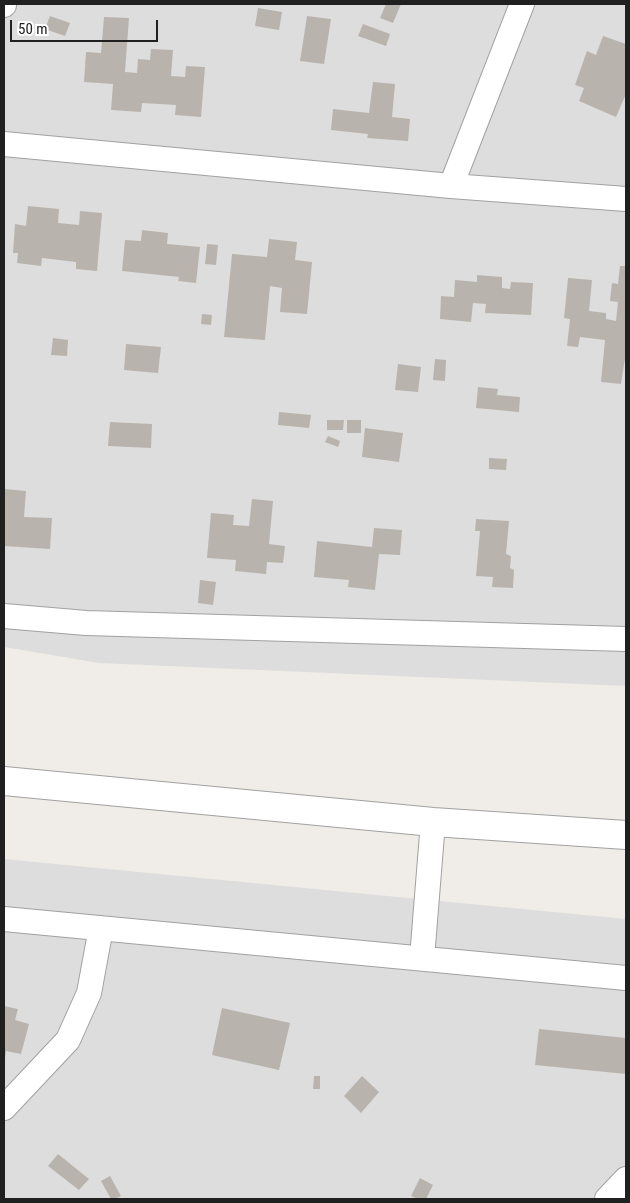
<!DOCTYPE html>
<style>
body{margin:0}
#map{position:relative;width:630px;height:1203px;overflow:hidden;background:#f0ede8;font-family:"Roboto Condensed",sans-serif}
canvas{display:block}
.frame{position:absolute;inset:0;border:5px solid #202020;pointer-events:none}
.scale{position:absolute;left:10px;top:20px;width:148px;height:22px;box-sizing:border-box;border:2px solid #202020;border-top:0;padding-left:6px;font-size:15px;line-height:18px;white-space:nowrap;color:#202020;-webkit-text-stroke:4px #fff;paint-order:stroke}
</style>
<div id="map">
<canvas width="630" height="1203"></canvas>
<div class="frame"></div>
<div class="scale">50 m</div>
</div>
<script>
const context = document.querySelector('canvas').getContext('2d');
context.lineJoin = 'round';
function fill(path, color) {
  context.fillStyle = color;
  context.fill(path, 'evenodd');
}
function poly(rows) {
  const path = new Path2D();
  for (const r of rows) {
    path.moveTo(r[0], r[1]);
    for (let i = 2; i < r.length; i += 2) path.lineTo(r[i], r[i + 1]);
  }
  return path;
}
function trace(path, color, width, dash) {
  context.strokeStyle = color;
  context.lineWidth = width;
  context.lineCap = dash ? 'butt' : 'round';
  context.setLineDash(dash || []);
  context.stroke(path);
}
const residential = poly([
 [4,4,626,4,626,686,99,663,4,647],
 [4,859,626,919,626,1199,4,1199]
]);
const building = poly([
 [386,4,401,4,393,23,380,18],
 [258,8,282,12,279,30,255,26],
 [50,16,70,23,65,36,45,29],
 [307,16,331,19,324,64,300,61],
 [104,17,129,18,125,72,137,73,138,59,150,60,151,49,173,50,171,76,185,77,186,66,205,67,201,117,175,115,176,105,142,103,141,112,111,110,113,84,84,82,86,52,101,53],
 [363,24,390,34,386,46,358,36],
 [603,36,626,44,626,94,616,117,579,101,584,88,575,85,587,51,596,55],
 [373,82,395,84,392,117,410,119,408,141,367,138,368,134,331,130,333,109,369,113],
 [28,206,59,209,58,223,79,225,80,211,102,213,97,271,76,269,76,262,42,258,41,266,17,263,18,253,13,253,15,224,26,226],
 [142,230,168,233,167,244,200,247,196,283,178,281,179,277,122,271,125,240,141,241],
 [269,239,297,242,295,260,312,262,307,314,280,312,282,288,270,286,265,340,224,337,232,254,267,257],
 [207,244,218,245,216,265,205,264],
 [620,266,626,266,626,352,621,384,601,382,605,340,580,337,578,347,567,346,570,319,564,318,568,278,592,280,589,311,606,313,606,319,616,321,618,302,610,301,612,283,618,284],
 [477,275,502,277,502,288,510,289,511,282,533,283,531,315,485,313,486,304,473,303,471,322,440,319,441,296,454,297,455,280,477,282],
 [202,314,212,315,211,325,201,324],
 [53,338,68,340,67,356,51,355],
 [126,344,161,347,158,373,124,370],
 [435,359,446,360,445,381,433,380],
 [398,364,421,367,418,392,395,390],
 [478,387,498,389,497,395,520,397,519,412,476,408],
 [279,412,311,415,309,428,278,425],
 [327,420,344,420,343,430,327,430],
 [347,420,361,420,361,433,347,433],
 [110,422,152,424,151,448,108,446],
 [365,428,403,433,399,462,362,457],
 [328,436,340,441,338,447,325,442],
 [489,458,507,459,506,470,489,469],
 [4,489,26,491,24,517,52,518,50,549,4,546],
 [252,499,273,501,269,544,285,546,283,563,267,562,266,574,235,571,236,560,207,558,211,513,234,515,233,525,249,526],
 [476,519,509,521,506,554,511,556,510,568,514,570,513,588,492,587,493,577,476,576,480,531,475,531],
 [374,528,402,530,400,555,379,554,375,590,348,587,349,580,314,577,317,541,372,547],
 [200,580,216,582,213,605,198,603],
 [4,1006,18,1009,15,1020,29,1024,21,1054,6,1051,5,1058],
 [222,1008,290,1023,279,1070,212,1055],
 [539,1029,626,1038,626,1074,535,1065],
 [314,1076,320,1076,320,1089,313,1089],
 [362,1076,379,1092,361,1113,344,1096],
 [58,1154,89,1179,79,1190,48,1166],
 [110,1176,121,1196,115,1199,111,1199,101,1181],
 [420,1178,433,1185,426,1199,418,1199,411,1196]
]);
const minor = poly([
 [4,5,4,4],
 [4,144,451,186,626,199],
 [451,186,522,4],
 [4,616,86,623,626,639],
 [4,919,626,978],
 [422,958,433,822],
 [4,1108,68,1040,89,993,101,928],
 [607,1199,626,1179]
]);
const tertiary = poly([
 [4,781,433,822,626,835]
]);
fill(residential, '#dedddd');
fill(building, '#b9b3ad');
trace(minor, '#a1a1a1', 26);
trace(tertiary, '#a1a1a1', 30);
trace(minor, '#fff', 24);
trace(tertiary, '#fff', 28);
</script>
